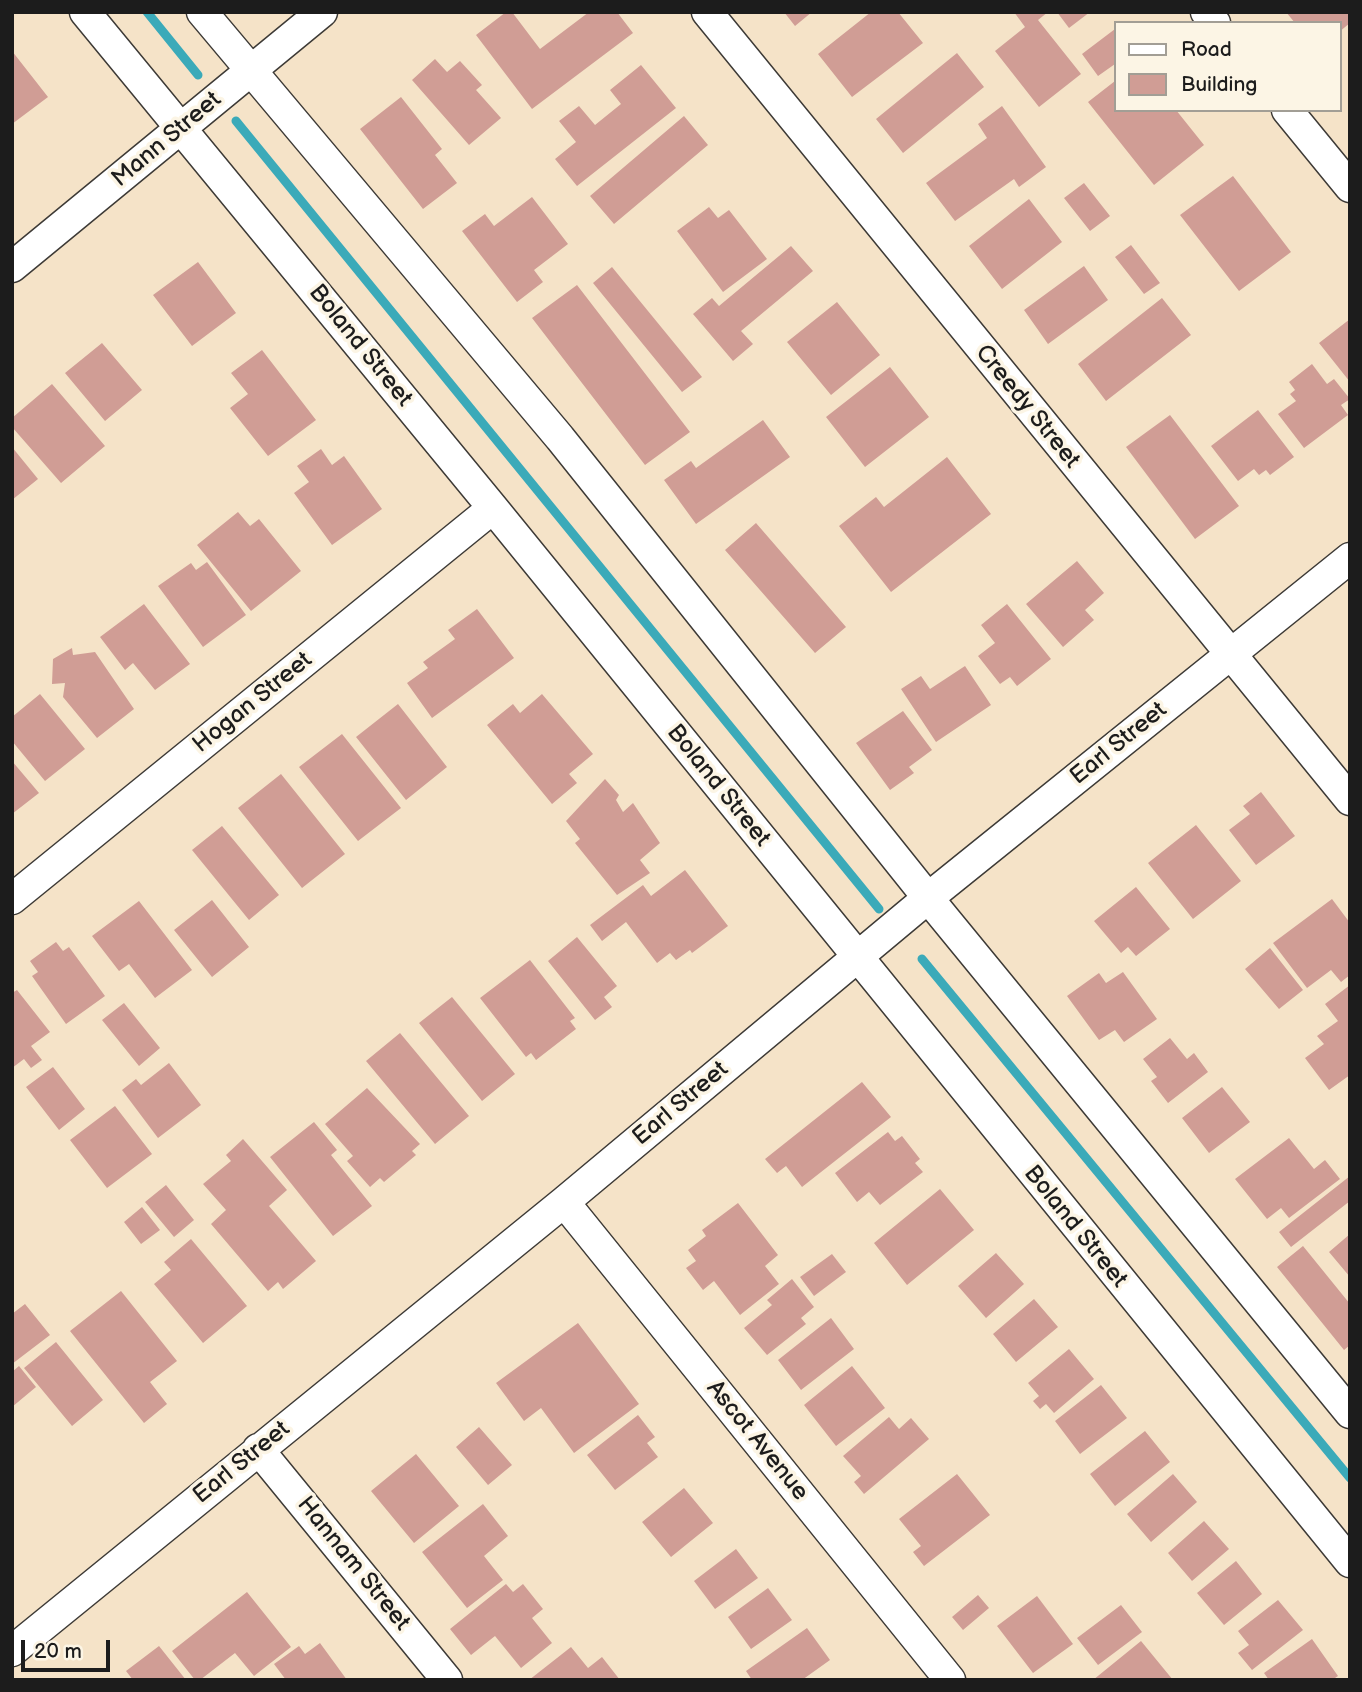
<!DOCTYPE html>
<style>
body{margin:0}
#map{position:relative;width:1362px;height:1692px;overflow:hidden;background:#f5e3c8;font-family:"Balsamiq Sans",sans-serif}
canvas{display:block}
.frame{position:absolute;inset:0;border:14px solid #1c1c1c;pointer-events:none}
.legend{position:absolute;left:1114px;top:21px;width:228px;height:91px;box-sizing:border-box;background:#fcf5e5;border:2px solid #a29e95;margin:0;padding:9px 12px;list-style:none;font-size:21px;color:#1c1c1c}
.legend li{display:flex;align-items:center;gap:14px;height:35px}
.legend b{width:35px;border:2px solid #a29e95}
.scale{position:absolute;left:21px;top:1640px;width:89px;height:32px;box-sizing:border-box;border:4px solid #1c1c1c;border-top:0;padding-left:9px;font-size:21px;line-height:24px;white-space:nowrap;color:#1c1c1c;-webkit-text-stroke:5px #fcf5e5;paint-order:stroke}
</style>
<div id="map">
<canvas width="1362" height="1692"></canvas>
<div class="frame"></div>
<ul class="legend">
<li><b style="height:9px;background:#fff"></b>Road</li>
<li><b style="height:19px;background:#d09d95"></b>Building</li>
</ul>
<div class="scale">20 m</div>
</div>
<script>
const context = document.querySelector('canvas').getContext('2d');
context.lineJoin = 'round';
function poly(rows) {
  const path = new Path2D();
  for (const r of rows) {
    path.moveTo(r[0], r[1]);
    for (let i = 2; i < r.length; i += 2) path.lineTo(r[i], r[i + 1]);
  }
  return path;
}
function trace(path, color, width, dash) {
  context.strokeStyle = color;
  context.lineWidth = width;
  context.lineCap = dash ? 'butt' : 'round';
  context.setLineDash(dash || []);
  context.stroke(path);
}
function fill(path, color) {
  context.fillStyle = color;
  context.fill(path, 'evenodd');
}
function drawText(font, color, halo, rows, align = 'center') {
  context.font = font + ' "Balsamiq Sans",sans-serif';
  context.lineWidth = 7;
  context.setLineDash([]);
  context.textBaseline = 'middle';
  context.strokeStyle = halo;
  context.fillStyle = color;
  for (const [text, x, y, turn = 0] of rows) {
    context.save();
    context.translate(x, y);
    context.rotate((+turn || 0) * Math.PI / 180);
    context.textAlign = isNaN(turn) ? turn : align;
    if (halo) context.strokeText(text, 0, 0);
    context.fillText(text, 0, 0);
    context.restore();
  }
}
const stream = poly([
 [147,12,198,75],
 [236,121,879,909],
 [922,959,1350,1478]
]);
const building = poly([
 [506,12,512,12,540,49,589,12,617,12,633,33,532,109,476,35],
 [784,12,812,12,795,26],
 [871,12,898,12,923,43,852,97,818,54],
 [1014,12,1048,12,1038,20,1081,74,1039,107,995,51,1025,27],
 [1057,12,1090,12,1069,28],
 [1286,12,1350,12,1350,23,1339,32,1339,23,1295,23],
 [1115,29,1115,64,1098,76,1082,54],
 [12,51,48,97,12,124],
 [957,53,984,87,903,153,876,119],
 [435,59,447,72,460,61,482,85,476,90,501,118,469,145,412,80],
 [641,65,676,108,577,186,555,159,576,142,559,121,579,106,595,125,621,104,610,90],
 [1115,81,1115,110,1176,110,1204,145,1154,185,1088,102],
 [401,97,442,149,435,155,457,183,423,209,360,129],
 [1002,106,1046,167,1019,187,1014,179,955,221,926,183,987,138,978,124],
 [684,116,708,145,614,224,590,196],
 [1233,176,1291,252,1239,291,1180,215],
 [1084,183,1110,216,1090,231,1064,198],
 [532,197,568,244,534,270,543,282,517,302,462,231,485,214,494,226],
 [1029,199,1062,242,1002,289,969,246],
 [709,207,718,218,729,210,767,259,723,292,677,231],
 [1131,245,1160,283,1144,294,1115,257],
 [791,246,813,271,741,331,753,344,733,361,693,314,712,298,719,306],
 [198,262,236,313,192,346,153,295],
 [1084,266,1108,300,1048,344,1024,310],
 [612,267,702,377,682,392,593,283],
 [577,285,690,432,645,465,532,318],
 [1162,298,1191,335,1106,401,1078,364],
 [837,302,880,355,831,395,787,342],
 [1350,319,1350,382,1319,343],
 [102,343,142,390,105,421,65,373],
 [262,350,316,420,268,456,230,408,248,394,231,373],
 [1312,364,1327,384,1334,379,1350,399,1341,405,1348,415,1304,448,1278,414,1296,401,1290,394,1295,390,1289,382],
 [890,367,929,417,865,467,826,417],
 [52,384,105,446,61,483,12,427,12,418],
 [1258,410,1294,457,1270,475,1266,470,1259,475,1254,469,1238,481,1211,446],
 [1170,415,1239,506,1195,539,1126,447],
 [763,420,790,457,696,524,664,480,691,461,696,468],
 [12,447,38,479,12,500],
 [321,449,332,465,344,456,382,509,332,545,294,493,309,482,297,466],
 [947,457,991,514,891,592,839,526,876,497,884,507],
 [238,512,250,526,259,519,301,571,251,611,197,545],
 [756,523,846,627,815,653,725,550],
 [1077,561,1104,593,1085,610,1094,620,1063,647,1026,604],
 [207,562,246,615,203,647,158,586,191,563,196,570],
 [144,604,190,664,155,690,133,663,125,670,100,637],
 [1007,604,1051,659,1017,686,1010,677,1000,684,978,656,995,643,981,625],
 [477,609,514,658,432,718,407,683,428,668,423,662,455,639,448,630],
 [72,648,73,655,95,652,134,709,97,738,63,697,65,683,52,684,53,659],
 [965,666,991,705,936,742,901,689,921,676,930,689],
 [40,694,85,749,45,781,12,741,12,717],
 [542,694,593,754,569,774,577,783,552,804,487,725,513,704,520,713],
 [398,704,447,767,406,800,356,737],
 [903,711,932,750,909,767,914,773,890,790,856,743],
 [342,734,401,808,358,841,299,767],
 [12,761,39,793,12,814],
 [281,774,345,854,302,888,238,808],
 [605,779,619,795,616,800,623,812,633,803,660,843,640,860,650,873,617,895,575,843,580,839,566,821],
 [1261,792,1295,836,1256,865,1229,830,1250,814,1243,806],
 [1196,825,1241,881,1193,919,1148,863],
 [222,826,279,895,249,920,192,850],
 [685,870,728,926,692,953,690,950,676,960,670,953,657,963,626,922,602,941,590,925,643,885,651,896],
 [1136,887,1170,929,1136,956,1128,947,1121,953,1094,921],
 [1332,899,1350,923,1350,975,1341,982,1331,970,1307,988,1273,943],
 [212,900,249,947,212,977,174,930],
 [139,901,192,970,155,998,129,964,119,971,92,936],
 [577,937,617,986,604,997,612,1007,595,1020,548,961],
 [56,942,63,951,69,947,105,996,66,1024,32,976,38,972,30,961],
 [1270,948,1303,990,1279,1009,1245,969],
 [530,960,575,1018,570,1021,576,1029,536,1060,531,1053,526,1057,480,998],
 [1123,972,1157,1019,1124,1042,1115,1030,1099,1040,1067,996,1099,973,1106,983],
 [1350,985,1350,1075,1329,1090,1305,1058,1324,1044,1317,1036,1338,1021,1325,1004],
 [17,990,50,1032,31,1046,42,1060,31,1068,24,1059,12,1068,12,993],
 [452,997,515,1074,482,1101,419,1023],
 [124,1003,160,1048,139,1066,102,1020],
 [400,1033,469,1116,435,1144,366,1061],
 [1170,1038,1187,1059,1194,1053,1208,1072,1168,1103,1151,1081,1157,1077,1143,1059],
 [169,1063,201,1105,158,1138,122,1090,136,1079,141,1085],
 [53,1067,85,1109,59,1130,26,1087],
 [862,1082,891,1117,802,1187,786,1166,777,1173,765,1159],
 [1222,1087,1250,1122,1209,1153,1182,1118],
 [367,1088,420,1144,412,1151,416,1155,384,1182,380,1178,370,1187,347,1161,353,1156,325,1124],
 [115,1106,152,1154,107,1188,70,1140],
 [314,1122,337,1150,331,1155,372,1206,333,1236,270,1157],
 [888,1132,895,1141,902,1136,920,1159,915,1163,923,1172,880,1205,869,1192,857,1202,835,1173],
 [1289,1138,1314,1169,1325,1160,1340,1179,1289,1218,1281,1208,1267,1219,1235,1179],
 [243,1139,287,1190,269,1206,316,1261,283,1289,278,1282,268,1291,211,1224,226,1210,203,1184,231,1161,226,1155],
 [1350,1176,1350,1201,1291,1247,1279,1232],
 [166,1185,194,1220,174,1237,145,1202],
 [940,1189,974,1230,907,1285,874,1243],
 [738,1203,778,1255,765,1266,779,1284,740,1315,714,1281,703,1290,686,1268,696,1261,688,1250,706,1236,702,1230],
 [142,1207,160,1230,141,1244,124,1222],
 [1350,1234,1350,1277,1329,1252],
 [191,1239,247,1306,203,1343,154,1284,171,1270,164,1262],
 [1303,1246,1350,1304,1350,1345,1344,1350,1277,1267],
 [996,1253,1024,1284,986,1318,958,1286],
 [832,1254,846,1272,814,1296,800,1277],
 [792,1279,814,1307,801,1318,806,1324,767,1355,744,1328,772,1305,767,1300],
 [121,1291,177,1361,150,1382,167,1404,144,1423,70,1331],
 [1034,1299,1058,1327,1016,1362,993,1334],
 [25,1304,50,1335,12,1364,12,1314],
 [831,1318,854,1349,801,1390,778,1360],
 [578,1323,639,1404,574,1453,541,1408,524,1421,496,1383],
 [56,1342,103,1400,72,1426,24,1368],
 [1069,1349,1094,1379,1054,1413,1046,1404,1040,1409,1033,1401,1039,1396,1028,1383],
 [19,1366,36,1387,12,1407,12,1372],
 [852,1366,885,1408,836,1446,804,1405],
 [1101,1385,1127,1418,1080,1454,1055,1421],
 [638,1415,655,1437,647,1443,658,1457,615,1490,587,1455],
 [889,1417,899,1429,911,1418,929,1439,864,1494,854,1482,861,1476,843,1456],
 [479,1427,512,1465,488,1485,456,1447],
 [1145,1431,1170,1462,1115,1506,1090,1474],
 [416,1454,459,1506,414,1543,371,1491],
 [957,1474,990,1515,924,1566,913,1552,921,1546,899,1519],
 [1173,1474,1197,1502,1151,1542,1127,1514],
 [684,1488,713,1523,671,1557,642,1522],
 [483,1504,508,1536,484,1556,503,1580,467,1608,422,1552],
 [1204,1521,1229,1549,1192,1581,1168,1553],
 [736,1549,758,1578,715,1609,694,1581],
 [1236,1561,1262,1594,1224,1625,1197,1593],
 [506,1584,513,1592,523,1584,543,1609,532,1618,552,1643,521,1668,495,1636,471,1655,450,1629],
 [768,1588,792,1620,751,1649,728,1617],
 [247,1592,291,1647,254,1676,235,1653,200,1680,195,1680,172,1651],
 [978,1595,989,1608,963,1630,952,1617],
 [1037,1596,1073,1644,1033,1673,997,1626],
 [1278,1600,1303,1630,1252,1670,1238,1653,1249,1645,1238,1631],
 [1121,1605,1142,1632,1098,1665,1077,1638],
 [807,1628,830,1660,802,1680,752,1680,746,1671],
 [1312,1639,1338,1676,1332,1680,1269,1680,1264,1673],
 [1141,1641,1173,1680,1093,1680],
 [320,1643,347,1680,286,1680,274,1664,299,1646,305,1654],
 [159,1646,186,1680,133,1680,126,1671],
 [571,1647,588,1668,602,1657,620,1680,529,1680]
]);
const minor = poly([
 [85,12,493,508,1350,1562],
 [202,12,560,438,928,898,1350,1413],
 [707,12,1350,800],
 [1206,12,1215,23],
 [1287,110,1350,187],
 [12,267,322,12],
 [12,899,493,508],
 [564,1202,950,1680],
 [258,1449,447,1680],
 [12,1651,564,1202,928,898,1350,558]
]);
const streetNames = [
 ["Mann Street",167,140,-40],
 ["Boland Street",360,346,51],
 ["Creedy Street",1027,407,51],
 ["Hogan Street",253,703,-39],
 ["Earl Street",1119,744,-39],
 ["Boland Street",718,786,51],
 ["Earl Street",681,1104,-40],
 ["Boland Street",1075,1227,51],
 ["Ascot Avenue",757,1441,51],
 ["Earl Street",242,1463,-39],
 ["Hannam Street",353,1564,51]
];
trace(stream, '#3baab9', 9);
fill(building, '#d09d95');
trace(minor, '#3d3a36', 33);
trace(minor, '#fff', 30);
drawText('24px', '#1c1c1c', '#fcf5e5', streetNames);
</script>
